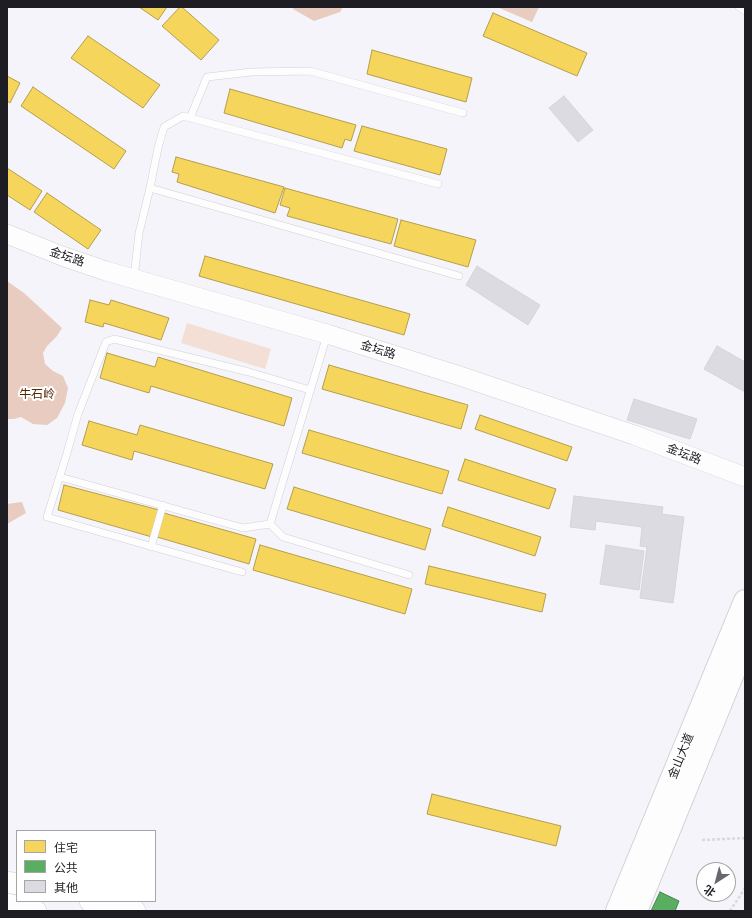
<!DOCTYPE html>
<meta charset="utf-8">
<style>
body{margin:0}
#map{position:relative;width:752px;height:918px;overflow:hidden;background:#f4f4fa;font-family:"Asap Condensed","Noto Sans SC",sans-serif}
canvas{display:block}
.frame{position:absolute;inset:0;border:8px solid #1d1d23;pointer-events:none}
.legend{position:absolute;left:16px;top:830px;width:140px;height:72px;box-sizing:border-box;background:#fff;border:1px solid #a5a5a7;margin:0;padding:5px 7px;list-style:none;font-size:12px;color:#1d1d23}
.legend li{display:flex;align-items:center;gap:8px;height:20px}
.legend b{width:20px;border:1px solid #a5a5a7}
.north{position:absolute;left:696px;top:862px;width:40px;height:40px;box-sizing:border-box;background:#fff;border:1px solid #a5a5a7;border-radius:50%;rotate:216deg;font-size:11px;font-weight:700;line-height:16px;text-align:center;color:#1d1d23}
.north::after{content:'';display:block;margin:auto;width:14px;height:18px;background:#68686e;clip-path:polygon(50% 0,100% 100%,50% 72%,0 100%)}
</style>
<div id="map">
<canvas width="752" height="918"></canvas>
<div class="frame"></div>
<ul class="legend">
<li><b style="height:11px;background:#f6d55c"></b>住宅</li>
<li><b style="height:11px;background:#5aae61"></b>公共</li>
<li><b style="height:11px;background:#dbdbe1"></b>其他</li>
</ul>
<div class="north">北</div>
</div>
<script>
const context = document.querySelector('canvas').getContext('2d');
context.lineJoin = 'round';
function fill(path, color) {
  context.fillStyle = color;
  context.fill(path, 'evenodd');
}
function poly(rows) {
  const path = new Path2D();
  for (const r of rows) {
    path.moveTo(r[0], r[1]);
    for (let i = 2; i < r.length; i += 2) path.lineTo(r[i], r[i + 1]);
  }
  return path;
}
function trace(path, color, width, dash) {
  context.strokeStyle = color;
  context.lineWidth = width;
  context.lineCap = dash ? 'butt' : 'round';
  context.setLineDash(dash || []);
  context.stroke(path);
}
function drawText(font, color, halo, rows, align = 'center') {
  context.font = font + ' "Asap Condensed","Noto Sans SC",sans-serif';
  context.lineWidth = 4;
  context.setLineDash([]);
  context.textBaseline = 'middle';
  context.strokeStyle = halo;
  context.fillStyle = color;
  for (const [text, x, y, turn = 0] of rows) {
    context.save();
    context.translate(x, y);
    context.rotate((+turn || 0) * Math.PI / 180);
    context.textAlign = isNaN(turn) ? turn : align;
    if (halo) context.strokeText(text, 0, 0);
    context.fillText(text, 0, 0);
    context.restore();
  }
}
const green = poly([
 [187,323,271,349,265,369,181,343]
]);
const forest = poly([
 [293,7,343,7,340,12,314,21,293,9],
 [497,7,539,7,532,22],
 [7,281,24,293,62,328,57,336,47,346,43,353,45,364,53,371,63,376,68,388,65,403,57,418,47,425,33,424,21,417,14,419,7,419],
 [22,502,26,513,7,524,7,504]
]);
const homes = poly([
 [139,7,167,7,158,20,139,7],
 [180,7,182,7,219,40,201,60,162,26,180,7],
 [493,13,587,53,577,76,483,36,493,13],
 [88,36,160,85,143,108,71,58,88,36],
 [372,50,472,78,466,102,367,74,372,50],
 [7,76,20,83,10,103,7,101,7,76],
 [33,87,126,151,114,169,21,106,33,87],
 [230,89,356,125,351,141,345,139,342,148,224,113,230,89],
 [362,126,447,149,440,175,354,151,362,126],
 [176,157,284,187,275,213,177,182,179,174,172,172,176,157],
 [7,168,42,191,30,210,7,195,7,168],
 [285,188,398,219,391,244,287,216,290,208,280,205,285,188],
 [47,193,101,230,88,249,34,212,47,193],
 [401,220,476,240,468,267,394,246,401,220],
 [205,256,410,314,404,335,199,276,205,256],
 [90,300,109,305,111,300,169,318,161,340,104,323,103,327,85,322,90,300],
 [107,353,155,367,158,357,292,398,284,426,151,386,149,393,100,378,107,353],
 [329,365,468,405,461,429,322,389,329,365],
 [480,415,572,447,567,461,475,429,480,415],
 [89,421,137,435,140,425,273,464,265,489,134,451,132,460,82,445,89,421],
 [309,430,449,471,442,494,302,453,309,430],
 [465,459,556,489,549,509,458,480,465,459],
 [64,485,159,510,152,537,58,510,64,485],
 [294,487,431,529,425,550,287,509,294,487],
 [448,507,541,537,535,556,442,526,448,507],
 [164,513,256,539,249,564,157,537,164,513],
 [260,545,412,589,405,614,253,570,260,545],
 [429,566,546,594,542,612,425,584,429,566],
 [432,794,561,826,556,846,427,814,432,794]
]);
const public = poly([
 [660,892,679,901,675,911,651,911,660,892]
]);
const building = poly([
 [564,96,593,130,578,142,549,108,564,96],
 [477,266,540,305,528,325,466,285,477,266],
 [717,346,745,362,745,392,704,369,717,346],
 [634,399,697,419,690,439,627,420,634,399],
 [574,496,663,507,662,514,684,517,673,603,640,598,647,547,640,546,642,527,596,521,595,530,570,527,574,496],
 [606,545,644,551,639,590,600,584,606,545]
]);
const path = poly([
 [702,840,745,838],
 [730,911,745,888]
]);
const lane = poly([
 [739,7,745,11],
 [190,118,207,77,252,72,310,71,463,113],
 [438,184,183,116,164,127,158,148,150,188,459,276],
 [134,278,139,233,150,188],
 [327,335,270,524,283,537,409,575],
 [60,477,243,528,270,524],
 [151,547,163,505],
 [242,572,47,517,67,453,78,414,106,342,114,339,249,372,310,390]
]);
const secondary = poly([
 [7,234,62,256,106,271,327,334,460,376,634,435,745,477]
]);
const primary = poly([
 [7,882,17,884],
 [90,901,135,911],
 [7,904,36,911]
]);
const highway = poly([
 [617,911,745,601],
 [636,911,745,644]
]);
const streetNames = [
 ["金坛路",67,257,19],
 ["金坛路",378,350,17],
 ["金坛路",684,454,21],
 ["金山大道",681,756,-68]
];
const parkNames = [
 ["牛石岭",37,394]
];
fill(green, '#f4dfd7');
fill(forest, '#e8ccbf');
fill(homes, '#f6d55c');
trace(homes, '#b59e4b', 1);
fill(public, '#5aae61');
trace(public, '#48824e', 1);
fill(building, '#dbdbe1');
trace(building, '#d4d4d9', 1);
trace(lane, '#d1d1d6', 8);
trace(secondary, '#d1d1d6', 20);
trace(primary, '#d1d1d6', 22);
trace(highway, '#d1d1d6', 24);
trace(path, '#dadadc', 2.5, [3, 2]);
trace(lane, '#fdfdfe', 7);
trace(secondary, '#fdfdfe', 19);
trace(primary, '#fdfdfe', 21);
trace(highway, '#fdfdfe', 22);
drawText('12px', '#1d1d23', '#fff', streetNames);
drawText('12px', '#552604', '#fff', parkNames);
</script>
